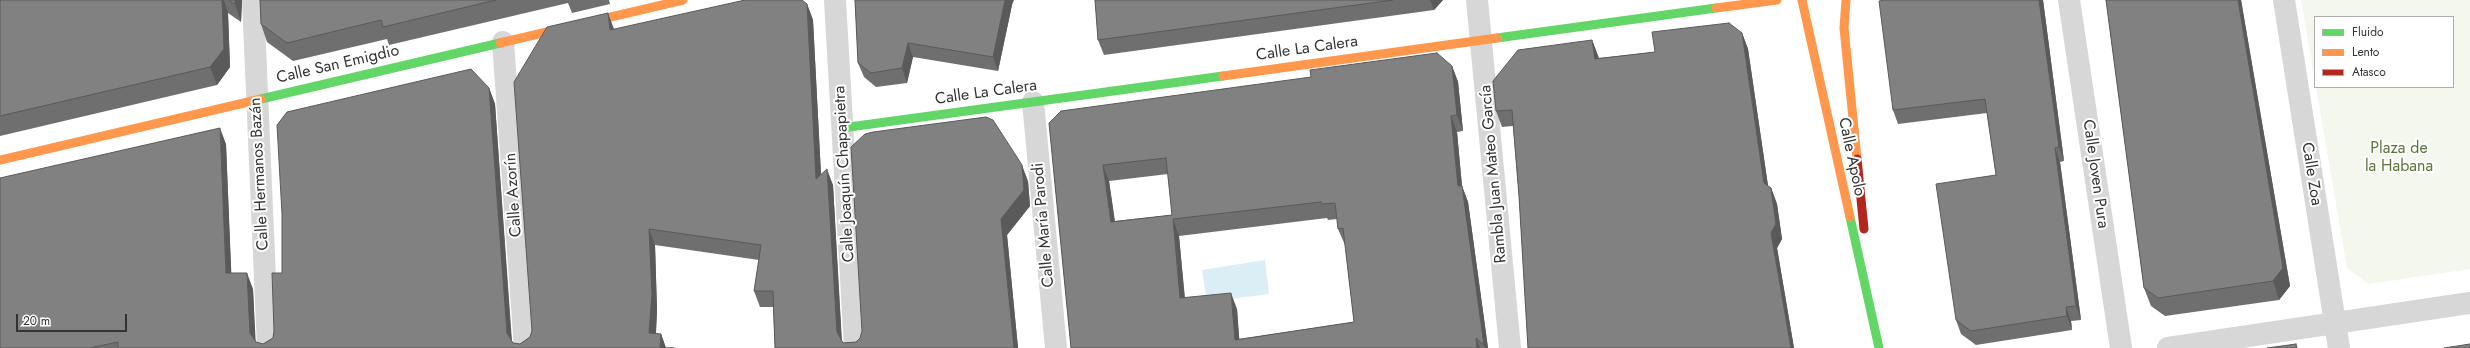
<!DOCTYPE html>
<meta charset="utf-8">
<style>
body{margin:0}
#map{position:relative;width:2470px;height:348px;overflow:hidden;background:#fff;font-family:Jost,sans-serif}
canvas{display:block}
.legend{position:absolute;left:2314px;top:16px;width:140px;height:72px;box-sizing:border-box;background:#fff;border:1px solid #adadad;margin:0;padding:5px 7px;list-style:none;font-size:12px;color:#333}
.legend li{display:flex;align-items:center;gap:8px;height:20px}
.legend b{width:20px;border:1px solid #adadad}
.scale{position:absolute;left:16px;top:314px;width:111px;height:18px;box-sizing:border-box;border:2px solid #333;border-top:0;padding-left:5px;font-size:12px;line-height:14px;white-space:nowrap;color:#333;-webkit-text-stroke:3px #fff;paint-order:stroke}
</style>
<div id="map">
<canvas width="2470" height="348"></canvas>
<ul class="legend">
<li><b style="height:5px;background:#63d668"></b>Fluido</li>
<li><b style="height:5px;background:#ff974d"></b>Lento</li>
<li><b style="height:5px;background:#b3261e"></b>Atasco</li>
</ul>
<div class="scale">20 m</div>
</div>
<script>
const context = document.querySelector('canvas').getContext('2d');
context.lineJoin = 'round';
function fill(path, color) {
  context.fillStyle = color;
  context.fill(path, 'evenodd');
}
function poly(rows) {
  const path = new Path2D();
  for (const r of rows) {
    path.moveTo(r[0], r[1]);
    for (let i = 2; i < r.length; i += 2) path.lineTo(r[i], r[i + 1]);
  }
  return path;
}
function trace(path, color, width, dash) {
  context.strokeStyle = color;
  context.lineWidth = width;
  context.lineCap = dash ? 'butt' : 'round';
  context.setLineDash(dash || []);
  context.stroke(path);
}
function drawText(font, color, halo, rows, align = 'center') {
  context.font = font + ' Jost,sans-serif';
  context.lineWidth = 4;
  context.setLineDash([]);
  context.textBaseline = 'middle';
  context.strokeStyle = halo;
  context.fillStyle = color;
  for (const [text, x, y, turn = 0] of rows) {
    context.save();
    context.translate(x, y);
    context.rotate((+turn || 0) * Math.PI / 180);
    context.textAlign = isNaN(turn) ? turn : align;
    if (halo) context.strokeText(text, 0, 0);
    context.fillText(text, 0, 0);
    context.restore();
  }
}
const green = poly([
 [2301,0,2470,0,2470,269,2368,284,2347,268,2316,87,2453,87,2453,17,2315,17,2315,82]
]);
const water = poly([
 [1265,260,1269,294,1207,302,1202,270]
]);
const street = poly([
 [253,0,268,348],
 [835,0,855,348],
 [1477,0,1510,348],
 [2069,0,2121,348],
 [2284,0,2339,348],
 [503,42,525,348],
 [1033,102,1056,348],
 [2168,348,2470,303]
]);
const fast = poly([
 [1497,38,1716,8],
 [261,99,500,43],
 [842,128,1223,76],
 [1850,217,1879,348]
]);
const slow = poly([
 [1802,0,1850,217],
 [1846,0,1844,28,1857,159],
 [1716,8,1777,0],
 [500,43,683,0],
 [1223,76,1497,38],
 [0,160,261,99]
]);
const jam = poly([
 [1857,159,1864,229]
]);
const wall = poly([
 [0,0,242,0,241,22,228,13,230,67,217,85,0,136],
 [260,0,609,0,610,4,572,13,568,3,389,45,387,39,293,61,267,42,261,24],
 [855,0,1012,5,998,71,913,57,907,83,876,87,864,77,858,63],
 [1095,0,1443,0,1434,10,1104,55,1098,40],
 [1884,0,2043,0,2064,161,2060,162,2081,320,2071,321,2072,330,1976,345,1961,334,1956,320,1996,175,1987,113,1898,124,1893,110],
 [2106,0,2241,0,2290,286,2279,300,2165,316,2151,306,2144,288],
 [807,4,813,20,821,174,833,185,842,341,843,343,856,342,1028,181,1030,206,1007,235,1018,348,775,348,773,307,760,307,754,291,759,260,655,245,657,310,656,334,661,334,666,348,674,348,0,348,226,144,231,273,253,289,255,341,256,342,263,344,273,338,274,331,282,273,489,88,495,104,512,341,513,343,520,344,530,337,614,30],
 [1742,33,1748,49,1768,186,1771,188,1777,204,1782,239,1777,248,1794,348,1528,348,1519,196,1513,126,1502,127,1496,111,1592,40,1599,58,1655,52],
 [1452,66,1458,82,1463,131,1457,132,1462,186,1468,202,1488,348,1071,348,1049,123],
 [1168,174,1172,215,1115,221,1109,181],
 [1327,218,1328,220,1337,219,1338,229,1345,245,1354,322,1239,339,1237,309,1185,298,1179,236]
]);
const shadedWall = poly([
 [222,0,224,0,228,13,230,67,217,85,210,67],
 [235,0,242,0,241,22,235,4],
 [1005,0,1014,0,1012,5,998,71,993,57],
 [1430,0,1443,0,1434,10],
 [2039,0,2043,0,2064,161,2059,147],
 [2238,0,2241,0,2290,286,2279,300,2273,281],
 [807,4,813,20,822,195,816,179],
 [608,13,614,29,616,47,610,30],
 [1742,33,1748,49,1770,199,1764,183],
 [1592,40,1598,56,1601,74,1595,59],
 [908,43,913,57,907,83,902,68],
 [1452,66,1458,82,1463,131,1457,115],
 [489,88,495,104,512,348,507,333],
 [1451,116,1457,132,1462,186,1468,202,1488,348,1485,348,1484,345,1458,186],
 [220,128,226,144,232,289,226,273],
 [2055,148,2060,162,2081,320,2076,306],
 [1022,165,1028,181,1030,206,1007,235,1018,348,1014,348,1001,219],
 [1103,165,1109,181,1117,238,1111,222],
 [827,169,833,185,842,348,837,332],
 [1771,188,1777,204,1782,239,1777,248,1794,348,1791,348,1771,233],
 [1173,219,1179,236,1186,314,1180,298],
 [649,229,655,245,657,310,655,348,649,333],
 [247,273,253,289,256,348,250,333],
 [1231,293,1237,309,1240,348,1235,340],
 [2066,307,2071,321,2072,330,2067,316],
 [661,334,666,348,660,348],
 [1476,338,1480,348,1477,348]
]);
const building = poly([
 [0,0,222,0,224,49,210,67,0,116,0,0],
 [229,0,235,0,235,4,229,0],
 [260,0,496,0,383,27,381,20,287,43,261,24,260,0],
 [745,0,802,0,807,4,816,179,827,169,837,332,843,343,856,342,860,338,862,331,851,147,865,134,873,132,986,117,993,120,1022,165,1024,190,1001,219,1014,348,775,348,773,291,754,291,761,245,649,229,652,294,649,333,661,334,660,348,674,348,118,348,118,342,89,348,0,348,0,178,220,128,226,273,247,273,250,333,256,342,263,344,273,338,274,331,272,273,282,273,282,214,277,125,287,112,471,69,489,88,507,333,513,343,520,344,530,337,532,331,514,82,547,27,608,13,610,30,745,0],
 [855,0,1005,0,993,57,908,43,902,68,871,73,858,63,855,0],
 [1095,0,1393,0,1098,40,1095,0],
 [1884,0,2039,0,2059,147,2055,148,2076,306,2066,307,2067,316,1971,331,1956,320,1936,184,1996,175,1985,99,1893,110,1879,1,1884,0],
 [2106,0,2238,0,2283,268,2273,281,2158,298,2144,288,2106,0],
 [1729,23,1742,33,1764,183,1771,188,1776,224,1771,233,1791,348,1528,348,1519,196,1512,110,1496,111,1493,81,1518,50,1592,40,1595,59,1655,52,1652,32,1729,23],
 [1437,53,1452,66,1457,115,1451,116,1458,186,1462,186,1484,345,1476,338,1477,348,1071,348,1049,123,1061,111,1311,77,1310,70,1437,53],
 [1166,158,1172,215,1111,222,1103,165,1166,158],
 [1321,202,1322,204,1335,203,1338,229,1343,228,1354,322,1235,340,1231,293,1180,298,1173,219,1321,202],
 [2296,344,2297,348,2267,348,2296,344],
 [2470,344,2470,348,2444,348,2470,344]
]);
const streetNames = [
 ["Calle La Calera",1307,49,-8],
 ["Calle San Emigdio",338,65,-13],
 ["Calle La Calera",986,93,-8],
 ["Calle Apolo",1851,157,78],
 ["Calle Hermanos Bazán",260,174,-93],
 ["Calle Joaquín Chapapietra",845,174,-93],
 ["Rambla Juan Mateo García",1494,174,-95],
 ["Calle Joven Pura",2095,174,82],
 ["Calle Zoa",2311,174,81],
 ["Calle Azorín",514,195,-94],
 ["Calle María Parodi",1044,225,-95]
];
const parkNames = [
 ["Plaza de",2399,149],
 ["la Habana",2399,167]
];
fill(green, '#f3f7ee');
fill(water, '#dbedf5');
trace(street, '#d7d7d7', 22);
trace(fast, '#63d668', 9);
trace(slow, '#ff974d', 9);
trace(jam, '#b3261e', 9);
fill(wall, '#6f6f6f');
fill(shadedWall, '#5a5a5a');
fill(building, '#818181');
trace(building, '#5a5a5a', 1);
drawText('16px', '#333', '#fff', streetNames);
drawText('16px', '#5a743b', '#fff', parkNames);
</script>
